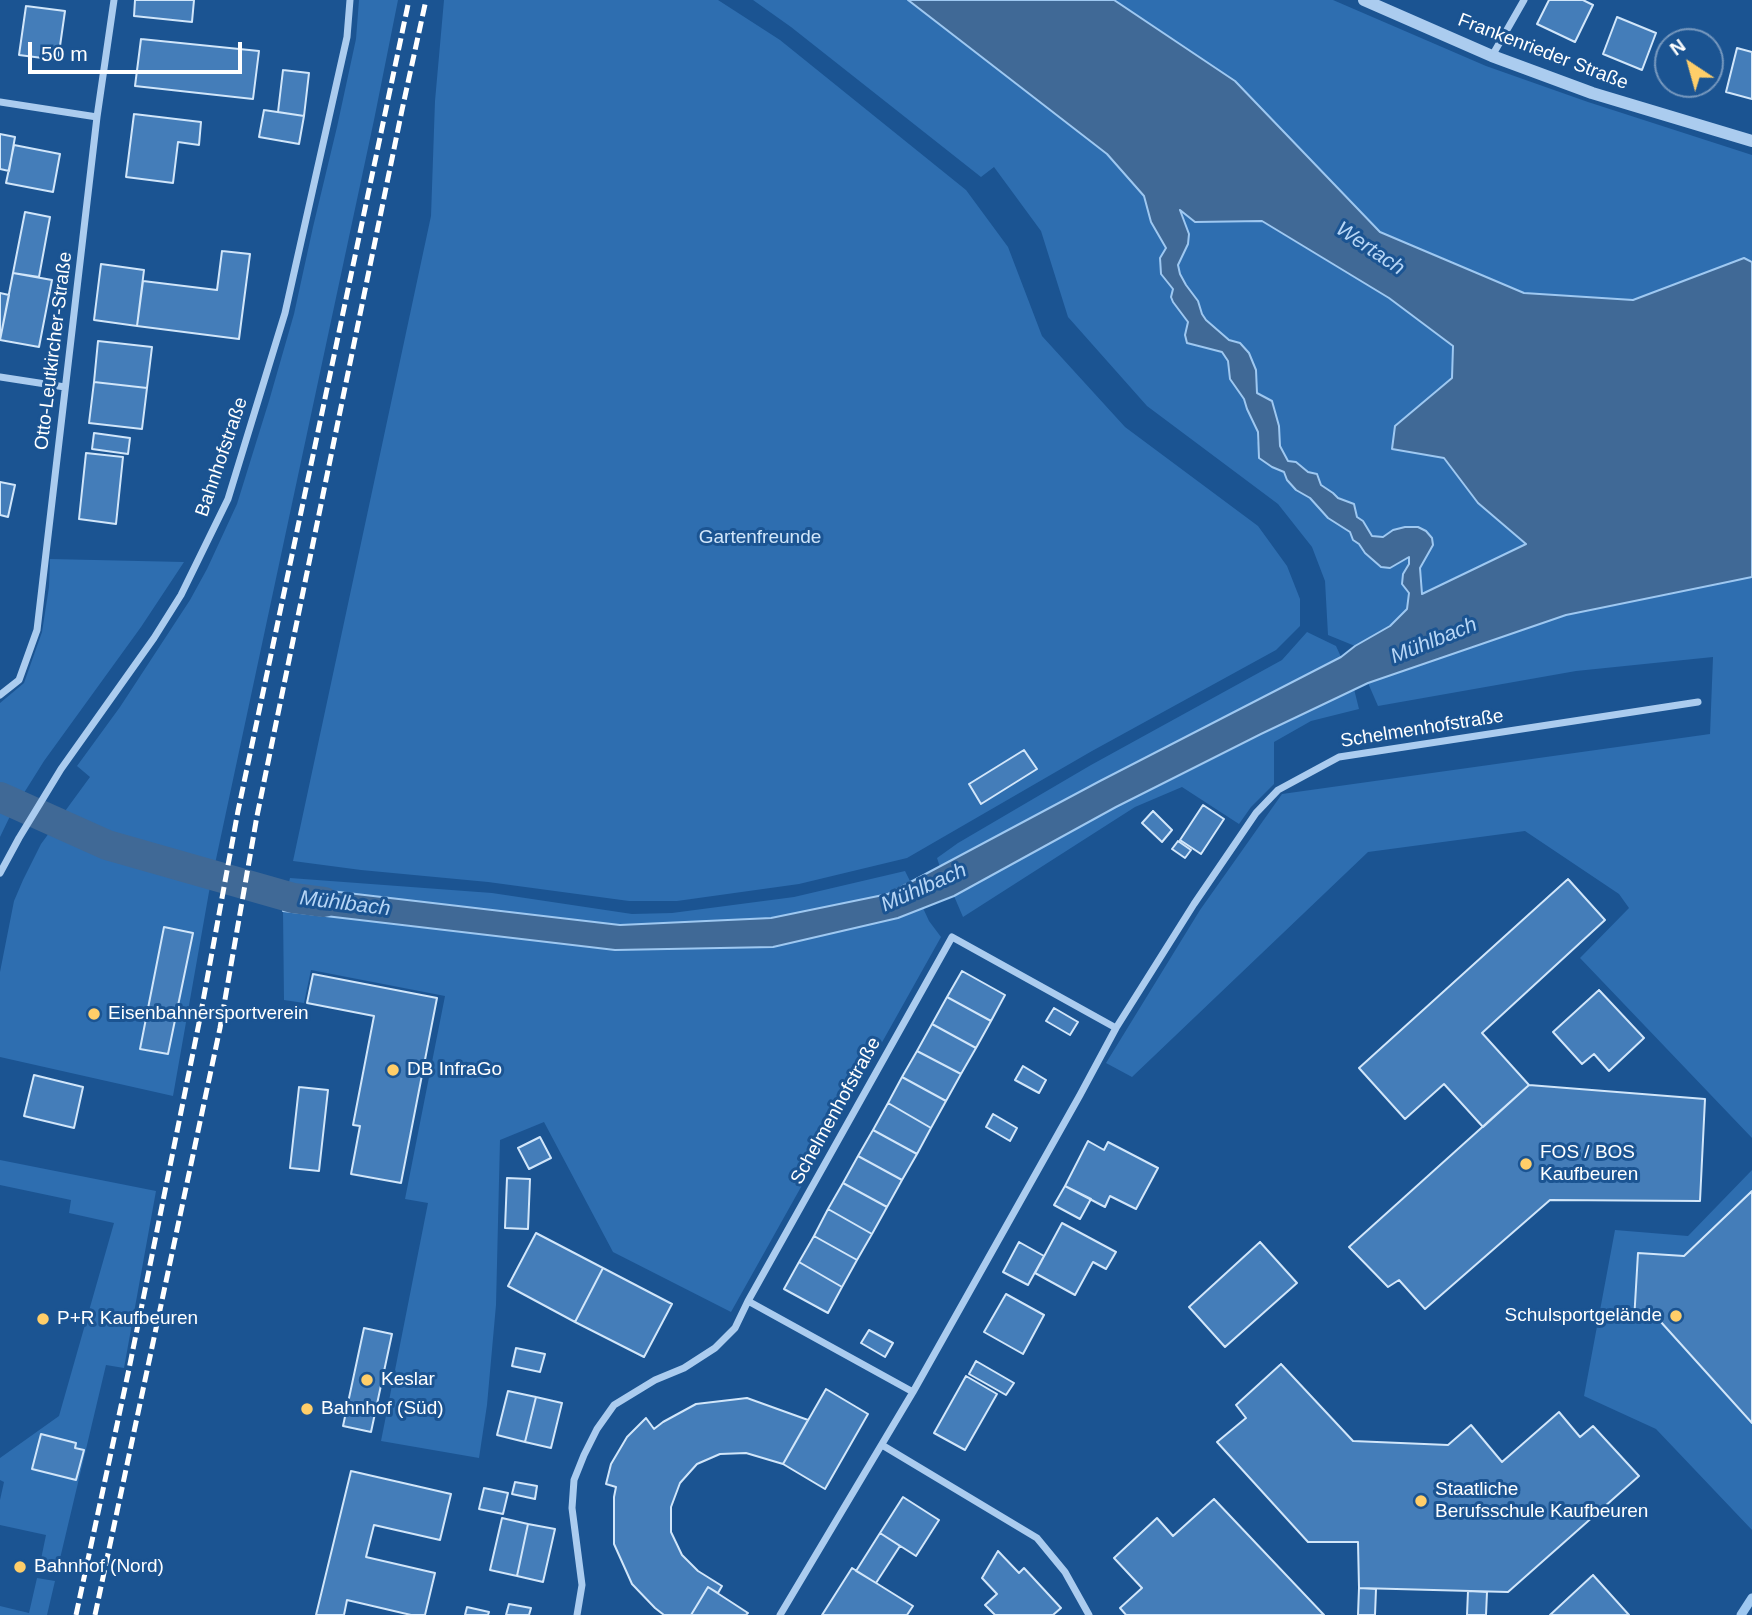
<!DOCTYPE html>
<meta charset="utf-8">
<style>
body{margin:0}
#map{position:relative;width:1752px;height:1615px;overflow:hidden;background:#1b5492;font-family:Helvetica,sans-serif}
canvas{display:block}
.north{position:absolute;left:1654px;top:28px;width:70px;height:70px;box-sizing:border-box;background:#1b5492;border:2px solid #7698be;border-radius:50%;rotate:324deg;font-size:19px;font-weight:700;line-height:28px;text-align:center;color:#fff}
.north::after{content:'';display:block;margin:auto;width:24px;height:32px;background:#ffce69;clip-path:polygon(50% 0,100% 100%,50% 72%,0 100%)}
.scale{position:absolute;left:28px;top:42px;width:214px;height:32px;box-sizing:border-box;border:4px solid #fff;border-top:0;padding-left:9px;font-size:21px;line-height:24px;white-space:nowrap;color:#fff;-webkit-text-stroke:5px #1b5492;paint-order:stroke}
</style>
<div id="map">
<canvas width="1752" height="1615"></canvas>
<div class="north">N</div>
<div class="scale">50 m</div>
</div>
<script>
const context = document.querySelector('canvas').getContext('2d');
context.lineJoin = 'round';
function fill(path, color) {
  context.fillStyle = color;
  context.fill(path, 'evenodd');
}
function poly(rows) {
  const path = new Path2D();
  for (const r of rows) {
    path.moveTo(r[0], r[1]);
    for (let i = 2; i < r.length; i += 2) path.lineTo(r[i], r[i + 1]);
  }
  return path;
}
function trace(path, color, width, dash) {
  context.strokeStyle = color;
  context.lineWidth = width;
  context.lineCap = dash ? 'butt' : 'round';
  context.setLineDash(dash || []);
  context.stroke(path);
}
function drawText(font, color, halo, rows, align = 'center') {
  context.font = font + ' Helvetica,sans-serif';
  context.lineWidth = 6;
  context.setLineDash([]);
  context.textBaseline = 'middle';
  context.strokeStyle = halo;
  context.fillStyle = color;
  for (const [text, x, y, turn = 0] of rows) {
    context.save();
    context.translate(x, y);
    context.rotate((+turn || 0) * Math.PI / 180);
    context.textAlign = isNaN(turn) ? turn : align;
    if (halo) context.strokeText(text, 0, 0);
    context.fillText(text, 0, 0);
    context.restore();
  }
}
const green = poly([
 [359,0,398,0,374,120,209,892,173,1096,0,1057,0,972,14,901,23,880,41,844,90,777,77,766,120,707,190,600,207,569,237,504,269,401,294,314,313,227,337,127,356,39],
 [444,0,718,0,780,40,966,190,1008,247,1042,336,1125,427,1258,526,1287,566,1300,599,1300,626,1276,650,1092,751,907,858,799,884,677,901,629,901,488,882,361,870,293,861,431,216,435,101],
 [753,0,908,0,1107,154,1144,196,1151,222,1166,248,1161,274,1173,289,1188,322,1185,335,1196,346,1222,352,1228,361,1230,379,1244,399,1247,409,1258,432,1257,441,1272,467,1284,472,1287,480,1296,490,1310,498,1328,518,1350,532,1353,540,1359,544,1365,553,1381,567,1401,562,1409,557,1409,564,1403,574,1409,593,1407,609,1390,626,1355,646,1328,635,1325,581,1312,547,1278,504,1147,406,1068,317,1041,231,994,167,981,177,791,27],
 [1114,0,1333,0,1486,66,1588,102,1752,155,1752,262,1744,258,1633,300,1524,293,1509,287,1380,232,1235,81],
 [1179,209,1195,222,1261,221,1389,298,1453,346,1452,378,1395,426,1444,458,1478,503,1526,544,1422,594,1420,568,1433,545,1393,530,1383,537,1372,536,1363,521,1357,517,1354,504,1338,498,1333,493,1321,485,1317,474,1308,472,1302,466,1288,461,1280,446,1279,426,1263,395,1257,393,1256,370,1240,343,1229,340,1206,320,1202,314,1198,301,1186,285,1180,274,1178,265,1182,255],
 [50,559,184,562,141,627,44,761,12,812,0,837,0,703,24,683,42,632,49,587],
 [1752,577,1752,1138,1580,958,1629,908,1619,894,1525,831,1368,852,1132,1077,1106,1063,1200,910,1282,794,1710,734,1713,657,1576,671,1378,706,1368,683,1566,615],
 [1307,632,1336,646,1341,657,1100,781,940,867,937,858,958,843,1091,765,1282,660],
 [1354,689,1359,709,1311,721,1274,742,1274,784,1251,807,1239,824,1182,787,1135,807,963,917,954,896,1116,807],
 [905,871,911,883,888,894,771,918,620,925,288,886,290,878,492,893,632,914,672,913,794,897],
 [923,908,929,921,941,937,731,1312,613,1252,544,1122,500,1140,496,1305,487,1405,479,1458,381,1441,428,1203,405,1199,445,996,311,970,304,1003,284,1000,283,911,615,950,898,918],
 [0,1160,156,1191,124,1368,106,1365,58,1567,40,1564,46,1535,0,1525,0,1500,4,1482,0,1480,0,1458,59,1416,114,1223,69,1213,71,1200,0,1185],
 [1752,1170,1752,1530,1656,1429,1584,1396,1615,1230,1688,1236],
 [37,1578,55,1581,47,1615,0,1615,0,1606,29,1613]
]);
const water = poly([
 [908,0,1114,0,1235,81,1380,232,1524,293,1633,300,1744,258,1752,262,1752,577,1566,615,1368,683,1261,734,1116,807,954,896,898,918,773,947,615,950,283,911,288,886,620,925,771,918,888,894,1100,781,1341,657,1355,646,1390,626,1407,609,1409,593,1402,584,1403,574,1409,564,1409,557,1390,568,1381,567,1365,553,1359,544,1353,540,1350,532,1328,518,1310,498,1296,490,1287,480,1284,472,1272,467,1259,458,1258,432,1247,409,1244,399,1230,379,1228,361,1222,352,1187,343,1185,335,1188,322,1173,302,1171,297,1173,289,1161,274,1160,258,1166,248,1151,222,1144,196,1107,154,908,0],
 [1180,210,1195,222,1262,221,1389,298,1453,346,1452,378,1395,426,1392,449,1444,458,1478,503,1526,544,1422,594,1420,568,1433,545,1432,538,1426,531,1418,527,1405,527,1393,530,1383,537,1372,536,1363,521,1357,517,1354,504,1338,498,1333,493,1321,485,1317,474,1308,472,1296,462,1288,461,1280,446,1279,426,1272,401,1257,393,1256,370,1249,353,1240,343,1229,340,1206,320,1202,314,1198,301,1186,285,1180,274,1178,265,1188,244,1189,234,1180,210]
]);
const stream = poly([
 [1741,1615,1752,1598]
]);
const canal = poly([
 [0,797,107,845,293,898,324,902]
]);
const building = poly([
 [135,0,194,0,192,22,134,16,135,0],
 [1549,0,1583,0,1593,5,1575,42,1537,24,1549,0],
 [26,6,65,11,58,60,19,55,26,6],
 [1617,17,1656,33,1642,70,1603,54,1617,17],
 [141,39,259,51,253,99,135,86,141,39],
 [1737,48,1752,52,1752,99,1726,92,1737,48],
 [283,70,309,73,304,116,278,112,283,70],
 [264,110,304,116,299,144,259,137,264,110],
 [134,114,201,122,199,145,178,142,173,183,126,177,134,114],
 [0,134,15,137,9,171,0,169,0,134],
 [14,145,60,154,53,192,6,183,14,145],
 [25,212,50,217,39,277,13,273,25,212],
 [222,251,250,254,239,339,137,326,143,281,217,290,222,251],
 [101,264,144,270,137,326,94,320,101,264],
 [13,273,52,280,39,347,0,340,13,273],
 [0,293,9,295,0,340,0,293],
 [98,341,152,347,147,388,94,382,98,341],
 [94,382,147,388,142,429,89,423,94,382],
 [94,433,130,438,128,454,92,449,94,433],
 [86,453,123,457,116,524,79,519,86,453],
 [0,482,15,485,8,517,0,515,0,482],
 [1024,750,1037,769,981,804,969,784,1024,750],
 [1203,805,1224,819,1201,854,1180,840,1203,805],
 [1153,811,1172,830,1162,842,1142,823,1153,811],
 [1178,841,1191,850,1185,858,1172,849,1178,841],
 [1568,879,1605,920,1482,1033,1529,1085,1483,1127,1444,1084,1405,1119,1359,1068,1568,879],
 [164,927,193,933,168,1054,140,1049,164,927],
 [962,971,1005,995,991,1021,947,997,962,971],
 [313,974,437,998,401,1183,351,1174,360,1126,353,1125,374,1016,307,1003,313,974],
 [1599,990,1644,1038,1609,1071,1594,1054,1582,1064,1553,1032,1599,990],
 [947,997,991,1021,976,1048,932,1024,947,997],
 [1054,1008,1078,1022,1070,1035,1046,1021,1054,1008],
 [932,1024,976,1048,961,1074,917,1051,932,1024],
 [917,1051,961,1074,946,1101,902,1077,917,1051],
 [1023,1066,1046,1080,1039,1093,1015,1080,1023,1066],
 [34,1075,83,1087,74,1128,24,1116,34,1075],
 [902,1077,946,1101,931,1128,888,1103,902,1077],
 [1529,1085,1705,1099,1700,1201,1550,1200,1425,1309,1399,1280,1388,1287,1349,1247,1529,1085],
 [299,1087,328,1090,319,1171,290,1168,299,1087],
 [888,1103,931,1128,917,1154,873,1130,888,1103],
 [993,1114,1017,1128,1010,1141,986,1127,993,1114],
 [873,1130,917,1154,902,1180,858,1156,873,1130],
 [540,1137,551,1158,529,1169,518,1148,540,1137],
 [1088,1141,1104,1150,1108,1142,1158,1168,1136,1209,1110,1196,1105,1207,1065,1186,1088,1141],
 [858,1156,902,1180,887,1207,843,1183,858,1156],
 [507,1178,530,1179,528,1229,505,1228,507,1178],
 [843,1183,887,1207,872,1234,828,1209,843,1183],
 [1065,1186,1091,1199,1080,1219,1054,1205,1065,1186],
 [1752,1191,1752,1423,1660,1321,1634,1321,1638,1253,1684,1256,1752,1191],
 [828,1209,872,1234,857,1260,814,1236,828,1209],
 [1062,1223,1116,1252,1106,1269,1093,1262,1075,1295,1035,1273,1062,1223],
 [536,1233,603,1268,575,1322,508,1286,536,1233],
 [814,1236,857,1260,842,1287,799,1262,814,1236],
 [1019,1242,1044,1256,1028,1285,1003,1272,1019,1242],
 [1260,1242,1297,1283,1225,1347,1189,1307,1260,1242],
 [799,1262,842,1287,828,1313,784,1289,799,1262],
 [603,1268,672,1304,644,1357,575,1322,603,1268],
 [1006,1294,1044,1315,1023,1354,984,1332,1006,1294],
 [364,1328,392,1334,371,1432,343,1426,364,1328],
 [869,1330,893,1343,885,1357,861,1343,869,1330],
 [516,1348,545,1354,540,1372,512,1366,516,1348],
 [976,1361,1014,1383,1006,1395,969,1374,976,1361],
 [1281,1364,1353,1441,1448,1445,1471,1425,1502,1462,1559,1412,1580,1437,1593,1426,1639,1476,1508,1592,1359,1588,1358,1542,1308,1542,1217,1442,1246,1418,1236,1405,1281,1364],
 [966,1376,997,1394,965,1450,934,1433,966,1376],
 [826,1389,868,1414,825,1489,783,1464,826,1389],
 [508,1391,536,1397,525,1442,497,1435,508,1391],
 [536,1397,562,1403,551,1448,525,1442,536,1397],
 [747,1398,808,1420,783,1464,746,1453,720,1454,697,1464,680,1483,671,1507,671,1532,682,1555,698,1571,722,1586,718,1593,708,1587,691,1615,664,1615,655,1608,632,1584,614,1544,614,1497,616,1487,606,1484,611,1464,627,1437,646,1418,654,1429,663,1422,696,1404,747,1398],
 [41,1434,76,1443,75,1448,84,1450,76,1480,32,1469,41,1434],
 [351,1471,451,1494,440,1540,374,1525,366,1557,435,1573,425,1615,411,1615,347,1600,344,1615,316,1615,351,1471],
 [515,1482,537,1486,535,1499,512,1494,515,1482],
 [484,1488,508,1493,503,1514,479,1509,484,1488],
 [903,1497,939,1520,916,1556,880,1533,903,1497],
 [1214,1499,1324,1615,1126,1615,1120,1608,1142,1588,1114,1558,1157,1518,1173,1536,1214,1499],
 [502,1518,528,1524,517,1576,490,1570,502,1518],
 [528,1524,555,1529,543,1582,517,1576,528,1524],
 [880,1533,900,1546,876,1583,856,1571,880,1533],
 [998,1551,1019,1573,1024,1568,1061,1608,1053,1615,995,1615,985,1605,997,1594,982,1578,998,1551],
 [852,1568,913,1606,907,1615,822,1615,852,1568],
 [1593,1575,1629,1615,1550,1615,1593,1575],
 [708,1587,748,1613,746,1615,691,1615,708,1587],
 [1359,1588,1376,1589,1375,1615,1358,1615,1359,1588],
 [1468,1591,1487,1592,1486,1615,1467,1615,1468,1591],
 [509,1604,531,1608,529,1615,506,1615,509,1604],
 [467,1607,489,1612,488,1615,465,1615,467,1607]
]);
const minor = poly([
 [1492,56,1524,0],
 [0,102,97,117],
 [0,377,65,387],
 [0,695,19,680,37,630,97,117,114,0],
 [0,873,19,838,61,769,154,638,181,595,228,499,285,313,347,37,350,0],
 [913,1392,748,1301,952,937,1116,1028],
 [882,1445,1037,1538,1065,1572,1089,1615],
 [577,1615,582,1585,572,1508,574,1480,584,1455,597,1429,614,1405,655,1380,684,1368,715,1348,735,1328,748,1301],
 [780,1615,913,1392,1080,1095,1116,1028,1194,904,1256,813,1278,790,1339,757,1698,702]
]);
const tertiary = poly([
 [1364,0,1492,56,1592,93,1752,141]
]);
const rail = poly([
 [76,1615,129,1369,199,1023,238,811,409,0],
 [95,1615,220,1028,257,816,402,110,426,0]
]);
const markers = [
 [94,1014,7,"#ffce69"],
 [393,1070,7,"#ffce69"],
 [1526,1164,7,"#ffce69"],
 [1676,1316,7,"#ffce69"],
 [43,1319,7,"#ffce69"],
 [367,1380,7,"#ffce69"],
 [307,1409,7,"#ffce69"],
 [1421,1501,7,"#ffce69"],
 [20,1567,7,"#ffce69"]
];
const streetNames = [
 ["Frankenrieder Straße",1543,52,21],
 ["Otto-Leutkircher-Straße",54,351,-83],
 ["Bahnhofstraße",222,457,-71],
 ["Schelmenhofstraße",1422,729,-9],
 ["Schelmenhofstraße",836,1111,-61]
];
const parkNames = [
 ["Gartenfreunde",760,538]
];
const poiNames = [
 ["Eisenbahnersportverein",108,1014],
 ["DB InfraGo",407,1070],
 ["FOS / BOS",1540,1153],
 ["Kaufbeuren",1540,1175],
 ["Schulsportgelände",1662,1316,"right"],
 ["P+R Kaufbeuren",57,1319],
 ["Keslar",381,1380],
 ["Bahnhof (Süd)",321,1409],
 ["Staatliche",1435,1490],
 ["Berufsschule Kaufbeuren",1435,1512],
 ["Bahnhof (Nord)",34,1567]
];
const waterNames = [
 ["Wertach",1370,249,34],
 ["Mühlbach",1434,641,-22],
 ["Mühlbach",924,888,-24],
 ["Mühlbach",345,904,7]
];
fill(green, '#2e6eb0');
fill(water, '#406996');
trace(water, '#9ec8f1', 2);
trace(stream, '#9ec8f1', 9);
trace(canal, '#406996', 30);
fill(building, '#447db9');
trace(building, '#d1e6fa', 2);
trace(minor, '#abccef', 7);
trace(tertiary, '#abccef', 12);
trace(rail, '#fff', 5, [12, 5]);
for (const [x, y, r, color] of markers) {
  const dot = new Path2D();
  dot.arc(x, y, r, 0, 2 * Math.PI);
  context.fillStyle = color;
  context.fill(dot);
  trace(dot, '#1b5492', 2.5);
}
drawText('19px', '#fff', '#1b5492', streetNames);
drawText('19px', '#d1e6fa', '#1b5492', parkNames);
drawText('19px', '#fff', '#1b5492', poiNames, 'left');
drawText('italic 21px', '#b7d6f6', '#1b5492', waterNames);
</script>
